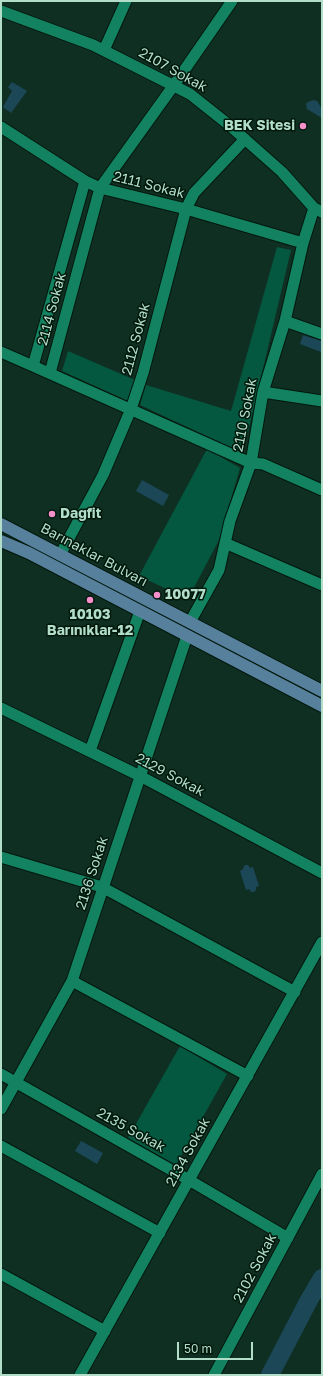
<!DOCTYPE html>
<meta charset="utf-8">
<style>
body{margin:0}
#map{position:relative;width:323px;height:1376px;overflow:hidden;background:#102f23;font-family:"Golos Text",sans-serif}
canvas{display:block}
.frame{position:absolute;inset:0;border:2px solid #b1ddc9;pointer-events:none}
.scale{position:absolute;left:177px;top:1342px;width:76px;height:18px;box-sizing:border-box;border:2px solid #b1ddc9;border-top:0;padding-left:5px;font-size:12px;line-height:14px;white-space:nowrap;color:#b1ddc9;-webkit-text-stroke:3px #00170c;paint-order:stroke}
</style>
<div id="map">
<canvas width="323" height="1376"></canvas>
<div class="frame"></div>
<div class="scale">50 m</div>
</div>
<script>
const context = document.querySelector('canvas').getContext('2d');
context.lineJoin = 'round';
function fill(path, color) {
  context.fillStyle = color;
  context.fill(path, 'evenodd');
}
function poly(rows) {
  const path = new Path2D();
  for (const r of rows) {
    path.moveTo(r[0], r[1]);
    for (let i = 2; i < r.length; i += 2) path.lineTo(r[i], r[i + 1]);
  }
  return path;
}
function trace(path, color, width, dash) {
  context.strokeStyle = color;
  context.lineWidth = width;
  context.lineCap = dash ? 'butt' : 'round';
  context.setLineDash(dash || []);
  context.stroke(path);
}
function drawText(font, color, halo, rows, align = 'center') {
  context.font = font + ' "Golos Text",sans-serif';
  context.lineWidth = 3;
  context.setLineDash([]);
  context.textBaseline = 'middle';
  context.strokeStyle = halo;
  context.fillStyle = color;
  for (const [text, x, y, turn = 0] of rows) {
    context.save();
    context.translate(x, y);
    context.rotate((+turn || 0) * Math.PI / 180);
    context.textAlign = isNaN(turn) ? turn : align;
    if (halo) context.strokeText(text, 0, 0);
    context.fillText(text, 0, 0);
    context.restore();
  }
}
const green = poly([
 [277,247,291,250,243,453,140,405,146,385,231,411],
 [68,351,135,380,128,401,62,371],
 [207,449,240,468,219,540,188,599,139,576],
 [180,1046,227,1074,176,1165,128,1138]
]);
const water = poly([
 [12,82,27,91,11,113,3,107,12,91,8,87],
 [313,100,317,101,322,109,322,118,307,109,306,104,308,102],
 [303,335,322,341,321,352,300,344],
 [142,480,169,495,163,506,136,491],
 [245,865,248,865,250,868,253,867,259,886,256,887,256,890,254,892,251,892,249,889,246,890,240,871,242,870],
 [81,1141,103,1153,97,1164,75,1151]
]);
const river = poly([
 [270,1375,309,1300,322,1278]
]);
const minor = poly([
 [1,11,93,45,190,94,229,125,282,172,314,208,322,212],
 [104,50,126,1],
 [1,127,85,181,100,188,186,209,303,243],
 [285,321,322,334],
 [1,352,33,366,85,181],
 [33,366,251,463,263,464,322,490],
 [50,373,100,188,174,85,232,1],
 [263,392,322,401],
 [225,543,322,585],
 [60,555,103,475,131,409,143,373,186,209,194,193,245,139],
 [190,622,219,570,230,521,251,463,263,392,285,321,303,243,314,208],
 [1,708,140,776,322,873],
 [90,751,140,611],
 [1,857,102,887,295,992],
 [72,981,248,1076],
 [1,1074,189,1180,288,1238],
 [1,1109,72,981,187,636],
 [1,1146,160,1233],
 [1,1274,105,1331],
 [80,1375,322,942],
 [214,1375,322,1174]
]);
const primary = poly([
 [1,524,322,691],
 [1,541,29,553,322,706]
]);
const markers = [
 [303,126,4,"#f890cb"],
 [52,514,4,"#f890cb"],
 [157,595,4,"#f890cb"],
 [90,600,4,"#f890cb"]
];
const streetNames = [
 ["2107 Sokak",173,70,29],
 ["2111 Sokak",149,185,14],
 ["2114 Sokak",52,309,-75],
 ["2112 Sokak",136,339,-75],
 ["2110 Sokak",245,415,-79],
 ["Barınaklar Bulvarı",94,555,28],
 ["2129 Sokak",170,775,28],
 ["2136 Sokak",92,873,-72],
 ["2135 Sokak",131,1130,29],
 ["2134 Sokak",188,1152,-61],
 ["2102 Sokak",255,1268,-62]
];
const poiNames = [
 ["BEK Sitesi",295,126,"right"],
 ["Dağfit",60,514],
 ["10077",165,595],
 ["10103",90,615,"center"],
 ["Barınıklar-12",90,631,"center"]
];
fill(green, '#03583f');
fill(water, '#1b4757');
trace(river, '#1b4757', 18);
trace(minor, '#00170c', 13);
trace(primary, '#00170c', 14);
trace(minor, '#128260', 11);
trace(primary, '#56809c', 12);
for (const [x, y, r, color] of markers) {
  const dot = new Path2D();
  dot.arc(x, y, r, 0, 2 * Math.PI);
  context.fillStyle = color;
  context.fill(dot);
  trace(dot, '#00170c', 1.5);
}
drawText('14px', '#b1ddc9', '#00170c', streetNames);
drawText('bold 14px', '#b1ddc9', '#00170c', poiNames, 'left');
</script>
